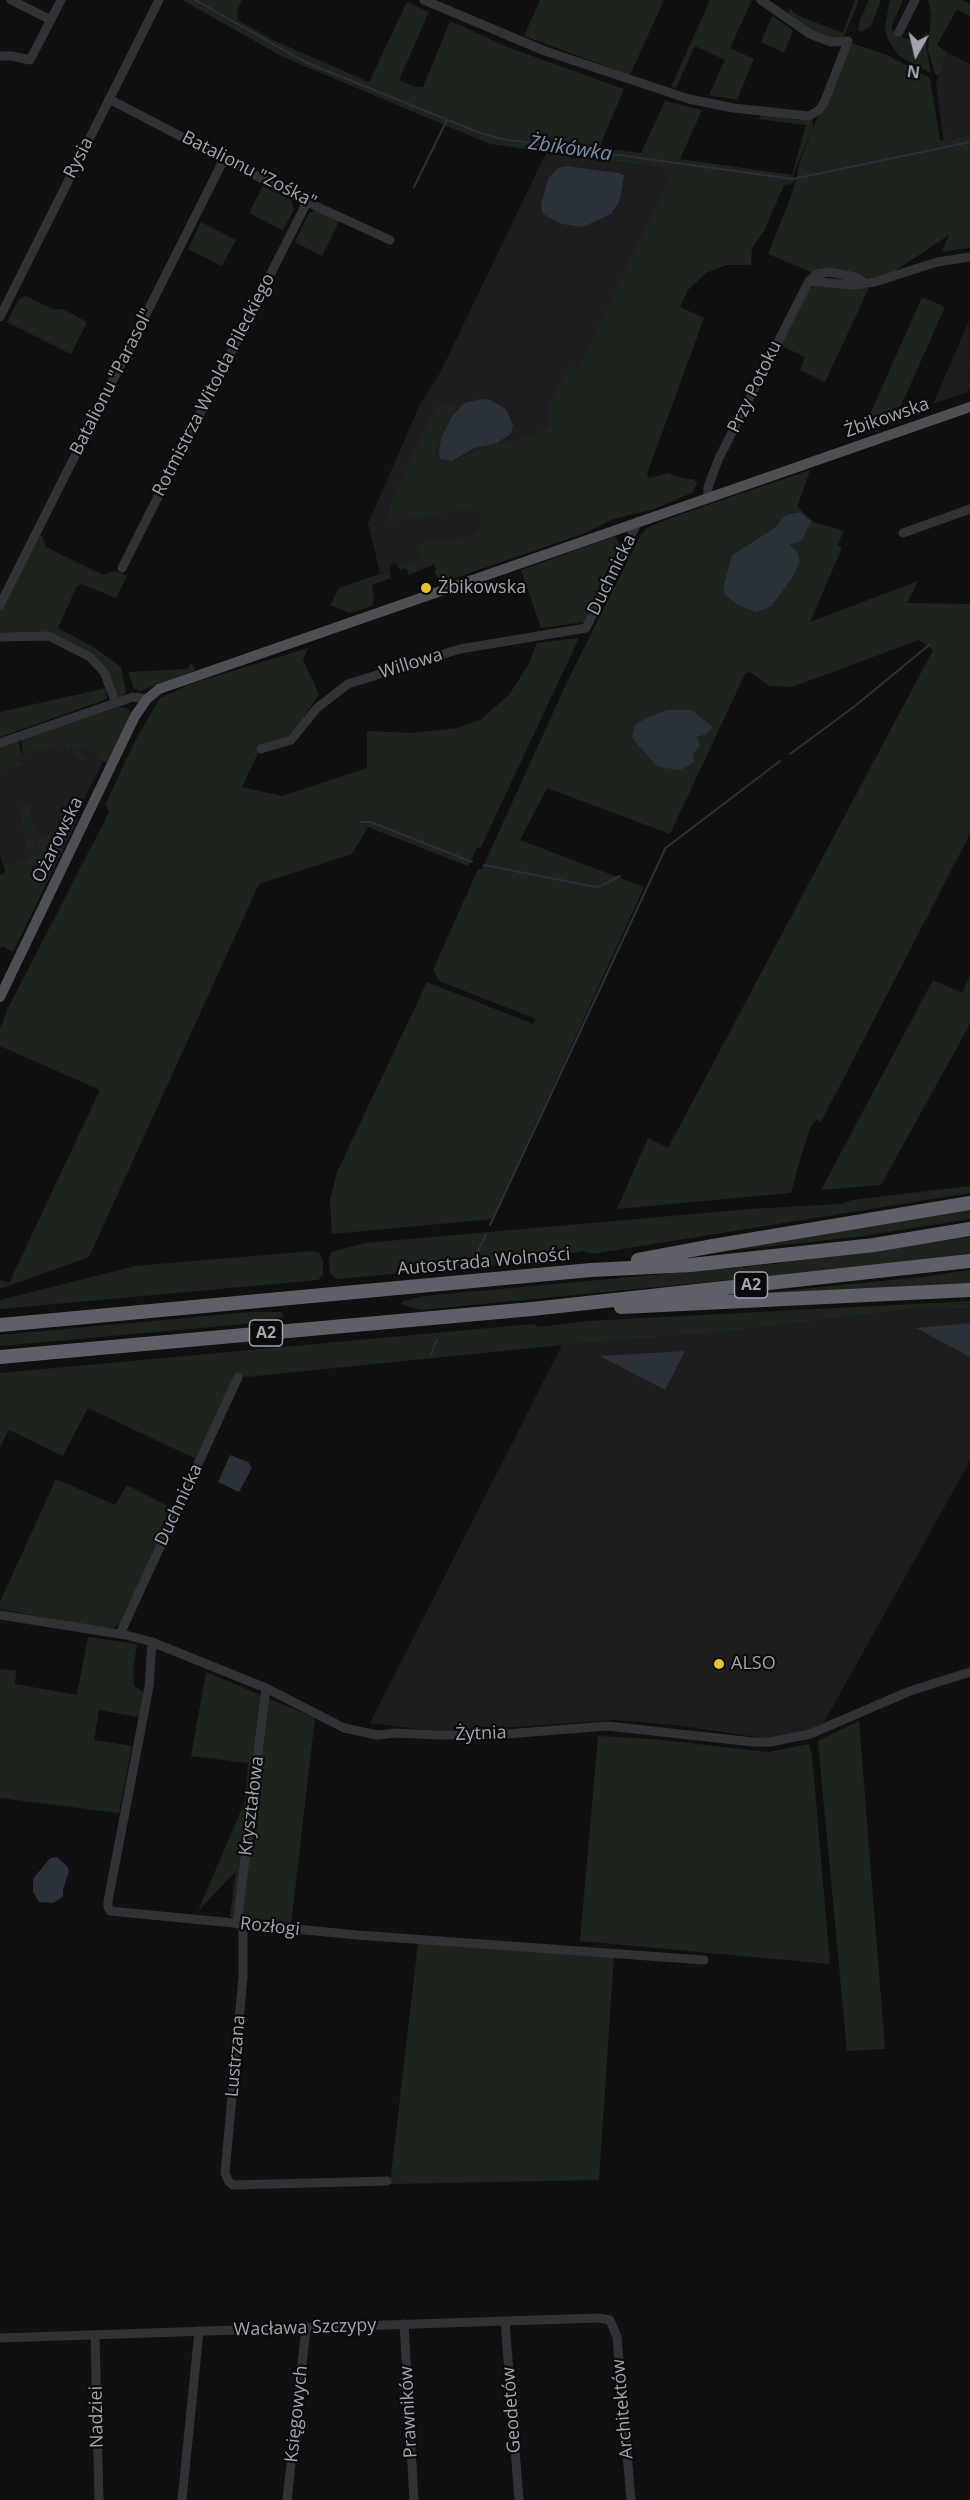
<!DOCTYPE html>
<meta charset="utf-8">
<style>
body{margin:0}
#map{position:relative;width:970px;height:2500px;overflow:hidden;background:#101011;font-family:"Open Sans",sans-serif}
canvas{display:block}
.north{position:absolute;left:886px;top:24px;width:60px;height:60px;-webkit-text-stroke:4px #0b0b0c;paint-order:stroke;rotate:188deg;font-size:16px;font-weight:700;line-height:24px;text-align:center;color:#a2a5b1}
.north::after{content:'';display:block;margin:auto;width:21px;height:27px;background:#a2a5b1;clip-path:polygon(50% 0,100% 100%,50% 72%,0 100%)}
</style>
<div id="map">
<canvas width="970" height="2500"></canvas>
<div class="north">N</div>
</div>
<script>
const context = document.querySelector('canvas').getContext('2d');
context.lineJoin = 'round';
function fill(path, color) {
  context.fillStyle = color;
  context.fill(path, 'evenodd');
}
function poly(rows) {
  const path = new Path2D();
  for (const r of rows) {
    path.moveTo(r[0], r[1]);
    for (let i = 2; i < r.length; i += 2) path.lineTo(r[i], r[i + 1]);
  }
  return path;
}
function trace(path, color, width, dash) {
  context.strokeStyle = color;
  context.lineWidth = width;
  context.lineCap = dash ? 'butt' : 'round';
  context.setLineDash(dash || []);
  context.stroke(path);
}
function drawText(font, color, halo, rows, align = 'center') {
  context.font = font + ' "Open Sans",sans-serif';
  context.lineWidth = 4.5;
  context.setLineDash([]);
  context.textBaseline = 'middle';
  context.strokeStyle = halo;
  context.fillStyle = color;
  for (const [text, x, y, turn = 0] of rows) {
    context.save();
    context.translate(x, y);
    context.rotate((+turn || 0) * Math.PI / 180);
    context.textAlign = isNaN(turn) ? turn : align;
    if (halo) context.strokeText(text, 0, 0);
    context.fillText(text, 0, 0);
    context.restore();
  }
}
const built = poly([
 [948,53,970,64,970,135,953,139,942,130,936,84],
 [546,153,674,170,578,505,401,566,396,563,390,565,389,570,380,573,369,527,367,526,420,404,440,373],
 [969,321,970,388,968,392,933,404],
 [76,743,96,747,103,761,75,819,23,868,6,873,0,856,0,758],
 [970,1308,970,1461,823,1724,817,1728,770,1739,675,1725,615,1720,444,1732,370,1723,562,1345,717,1333,913,1309]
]);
const green = poly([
 [182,0,242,0,237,10,238,20,273,40,369,82,407,2,429,12,399,80,415,87,423,87,450,21,510,48,624,89,599,148,641,153,665,101,702,110,680,159,792,175,806,125,759,119,761,113,798,120,812,118,813,127,793,175,794,181,792,184,784,185,764,231,752,248,751,265,726,265,706,273,688,290,680,307,704,318,647,474,649,478,668,473,685,479,694,479,697,484,692,493,654,509,613,519,588,532,441,583,434,571,436,569,434,564,409,575,406,568,400,570,396,563,401,566,421,559,417,548,420,545,430,541,456,539,473,535,479,529,481,520,481,514,470,509,388,522,389,507,436,406,455,406,435,450,435,456,444,462,451,462,485,447,526,438,542,431,549,424,549,407,570,366,578,370,673,170,490,144,283,57],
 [540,0,664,0,630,75,524,36],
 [710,0,752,0,730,48,754,59,737,100,709,95,725,60,695,46,676,88,671,87],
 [855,0,859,0,846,32,843,37,834,39,809,29,788,14,790,9,799,16,843,33],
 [869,0,881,0,871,26,861,32,858,29,860,20],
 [890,0,903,0,892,25,892,30,900,36,921,44,927,30,926,47,931,73,899,56,887,38,885,26],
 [928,0,962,0,970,4,970,16,957,9,937,45,948,53,939,76,935,74,928,50,931,15],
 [772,16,793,30,784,53,761,42],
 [851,43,887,55,930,78,940,141,944,140,942,130,953,139,970,135,970,248,942,252,949,235,892,273,875,279,834,269,813,273,768,254,793,191,800,161,818,115],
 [263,186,291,200,294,209,283,230,249,213],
 [317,210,339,221,322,256,295,242,309,213],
 [201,222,236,240,222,266,188,249],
 [816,285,869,288,825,382,800,370,805,357,780,345,810,288],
 [26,296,55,310,63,309,87,322,71,354,7,322,19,299],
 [922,297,945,307,904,399,894,423,862,432],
 [810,470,797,507,814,522,844,531,837,545,842,548,810,622,918,581,907,603,970,604,970,834,821,1122,817,1119,811,1126,803,1149,791,1193,617,1209,648,1138,668,1148,933,650,919,640,792,687,769,686,750,672,745,674,670,834,547,788,520,840,644,887,492,1219,332,1234,330,1200,337,1172,427,982,533,1024,536,1019,439,981,433,970,478,869,482,869,567,682,640,536,647,528,670,518],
 [799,512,811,521,789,545,793,577,772,606,724,594,723,588,732,555,773,529,786,515],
 [667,710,692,710,713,727,697,737,693,753,658,766,642,748,650,716],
 [38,535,42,536,46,547,103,575,115,571,127,576,116,598,81,584,76,588,58,628,95,648,121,667,126,691,123,696,119,697,117,694,104,668,48,632,0,632,0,610],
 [615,536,620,545,584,622,541,628,521,570],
 [389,567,391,578,372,585,374,599,372,606,349,613,330,605,339,588,388,571],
 [579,638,481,847,477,848,468,866,368,827,352,854,259,884,89,1257,0,1289,0,1280,9,1283,100,1090,0,1046,0,1029,8,1008,104,822,109,811,105,805,135,741,160,698,193,683,308,648,303,660,319,694,291,736,256,747,258,753,242,787,282,796,367,768,367,731,412,733,457,728,480,720,509,695,528,665,537,643],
 [191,663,196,670,140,691,134,688,128,672,187,669],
 [106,688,107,699,0,737,0,712],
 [119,707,127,708,130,711,129,717,107,763,97,758,98,754,81,746,78,752,87,758,89,756,87,760,82,760,72,756,75,750,69,747,67,752,65,745,23,754,21,740],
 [19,741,21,755,14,757,15,762,21,761,22,766,0,770,0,747],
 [26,805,32,807,29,816,35,826,32,831,35,846,32,850,28,850,26,844,19,807],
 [69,815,77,816,76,823,13,952,2,946,0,949,0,875,6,873,0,854,4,865,27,861,37,846,36,840,46,837,66,821,69,824,73,820],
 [970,976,970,1024,881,1185,821,1190,933,980,962,993],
 [970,1186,970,1193,592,1254,584,1251,523,1262,337,1279,330,1274,329,1259,331,1252,365,1243,750,1209,841,1204,852,1200],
 [970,1209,970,1219,863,1236,730,1251],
 [970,1237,970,1254,863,1267,420,1310,401,1304,403,1301,424,1296,774,1264],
 [313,1251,320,1254,323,1262,323,1275,318,1280,0,1309,0,1300,135,1266],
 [970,1270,970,1283,753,1294,930,1276],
 [970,1301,970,1308,913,1309,717,1333,562,1345,246,1377,234,1375,196,1459,88,1408,63,1456,9,1430,0,1447,0,1373,533,1324,539,1327,587,1321],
 [251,1312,282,1312,284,1317,245,1324,0,1346,0,1335],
 [56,1479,115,1505,127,1485,172,1508,123,1622,114,1628,90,1626,0,1609,0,1602],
 [88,1637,137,1644,133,1670,134,1686,144,1692,139,1717,99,1710,94,1740,132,1746,119,1813,0,1798,0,1669,16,1671,15,1684,77,1695],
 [206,1672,315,1718,291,1924,230,1917,236,1871,198,1911,245,1801,248,1763,191,1756],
 [859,1721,885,2049,847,2051,818,1741],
 [598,1736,653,1739,768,1752,809,1744,812,1755,830,1964,580,1941],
 [418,1943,614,1955,599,2180,390,2184]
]);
const water = poly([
 [567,166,619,173,624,176,620,200,611,214,583,227,562,224,546,216,542,212,541,205,548,179,558,168],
 [481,399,490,400,506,409,513,425,511,434,495,444,474,448,452,461,440,459,439,452,441,438,452,416,464,403],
 [800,512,811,521,802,540,789,545,797,552,800,561,793,577,772,606,756,612,738,605,724,594,723,588,732,555,773,529,786,515],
 [667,710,692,710,713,727,706,734,697,737,700,746,693,753,694,762,680,770,658,767,632,738,635,725,650,716],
 [970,1323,970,1357,916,1328],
 [685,1351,665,1390,600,1356],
 [230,1455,248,1462,252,1468,239,1492,218,1482],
 [57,1857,67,1866,69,1871,63,1890,63,1897,53,1903,39,1902,33,1892,33,1879,50,1858]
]);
const stream = poly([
 [195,0,305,62,480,133,502,139,793,179,970,142],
 [414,187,447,120],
 [790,754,855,706,929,645],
 [360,822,371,822,472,862],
 [667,847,780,761],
 [484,865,596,887,601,886,620,876],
 [490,1225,666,847],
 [473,1261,486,1235],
 [431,1355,437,1339]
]);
const minor = poly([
 [11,0,51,20],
 [424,0,545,51,689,99,733,108,809,116,819,110,824,103,848,41,831,42,810,34,761,0],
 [899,32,915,0],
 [0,56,12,56,30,60,61,0],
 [109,99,307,202,390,240],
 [809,281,853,285,875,282,937,262,970,257],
 [0,317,159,0],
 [708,496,708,487,719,458,809,281,817,274,829,272,855,277,864,282],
 [903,533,970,509],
 [122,568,307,202],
 [0,605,224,159],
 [0,637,49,636,90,657,104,672,116,703],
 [0,743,133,697,147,699],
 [261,749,291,740,317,708,348,684,460,649,586,628,638,521],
 [0,1615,126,1635,152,1642,266,1688,344,1728,377,1735,396,1733,437,1735,494,1735,607,1726,753,1742,770,1742,810,1734,910,1691,970,1672],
 [120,1634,238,1377],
 [152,1642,149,1687,108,1901,108,1907,110,1911,357,1935,704,1960],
 [237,1924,266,1688],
 [243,1924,243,1977,225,2173,229,2182,233,2185,387,2181],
 [505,2321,519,2500],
 [404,2324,414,2500],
 [95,2335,99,2500],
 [0,2338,505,2321,599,2318,610,2320,617,2337,631,2500],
 [182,2500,199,2331],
 [287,2500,306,2328]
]);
const major = poly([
 [0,997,135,716,147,699,159,689,970,407]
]);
const highway = poly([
 [638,1260,713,1246,970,1203],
 [621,1307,970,1290],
 [0,1325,591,1270,691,1265,874,1245,970,1229],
 [0,1357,532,1309,970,1261]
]);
const markers = [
 [426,588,6,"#e5c434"],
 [719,1664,6,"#e5c434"]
];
const shields = [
 [751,1285,33],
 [266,1333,33]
];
const shieldNames = [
 ["A2",751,1285],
 ["A2",266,1333]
];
const streetNames = [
 ["Rysia",79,158,-63],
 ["Batalionu \"Zośka\"",249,170,27],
 ["Batalionu \"Parasol\"",112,382,-63],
 ["Rotmistrza Witolda Pileckiego",214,385,-63],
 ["Przy Potoku",755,387,-64],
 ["Żbikowska",887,418,-19],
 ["Duchnicka",612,575,-64],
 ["Willowa",411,664,-17],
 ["Ożarowska",58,840,-64],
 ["Autostrada Wolności",484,1262,-5],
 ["Duchnicka",179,1505,-65],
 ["Żytnia",481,1734,-2],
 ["Kryształowa",252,1806,-83],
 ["Rozłogi",270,1927,6],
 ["Lustrzana",236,2056,-85],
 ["Wacława Szczypy",305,2328,-2],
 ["Architektów",623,2409,-95],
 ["Geodetów",512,2410,-94],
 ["Prawników",409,2412,-93],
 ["Księgowych",297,2414,-84],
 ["Nadziei",97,2417,-91]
];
const poiNames = [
 ["Żbikowska",438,588],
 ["ALSO",731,1664]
];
const waterNames = [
 ["Żbikówka",570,149,8]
];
fill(built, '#1d1c1e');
fill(green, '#1d241e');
fill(water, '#2b3139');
trace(stream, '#2b3139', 2);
trace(minor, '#313236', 9);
trace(major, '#4e4e55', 10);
trace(highway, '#5e5f67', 14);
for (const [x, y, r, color] of markers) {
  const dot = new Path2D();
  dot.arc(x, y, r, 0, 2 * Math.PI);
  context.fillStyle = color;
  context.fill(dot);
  trace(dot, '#0b0b0c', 2);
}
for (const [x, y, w] of shields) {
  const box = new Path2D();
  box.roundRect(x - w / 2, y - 13, w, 26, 4.5);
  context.fillStyle = '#0b0b0c';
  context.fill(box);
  trace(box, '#a2a5b1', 1.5);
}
drawText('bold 16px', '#a2a5b1', null, shieldNames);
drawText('18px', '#a2a5b1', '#0b0b0c', streetNames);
drawText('18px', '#a2a5b1', '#0b0b0c', poiNames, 'left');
drawText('italic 20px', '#7b8dab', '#0b0b0c', waterNames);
</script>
